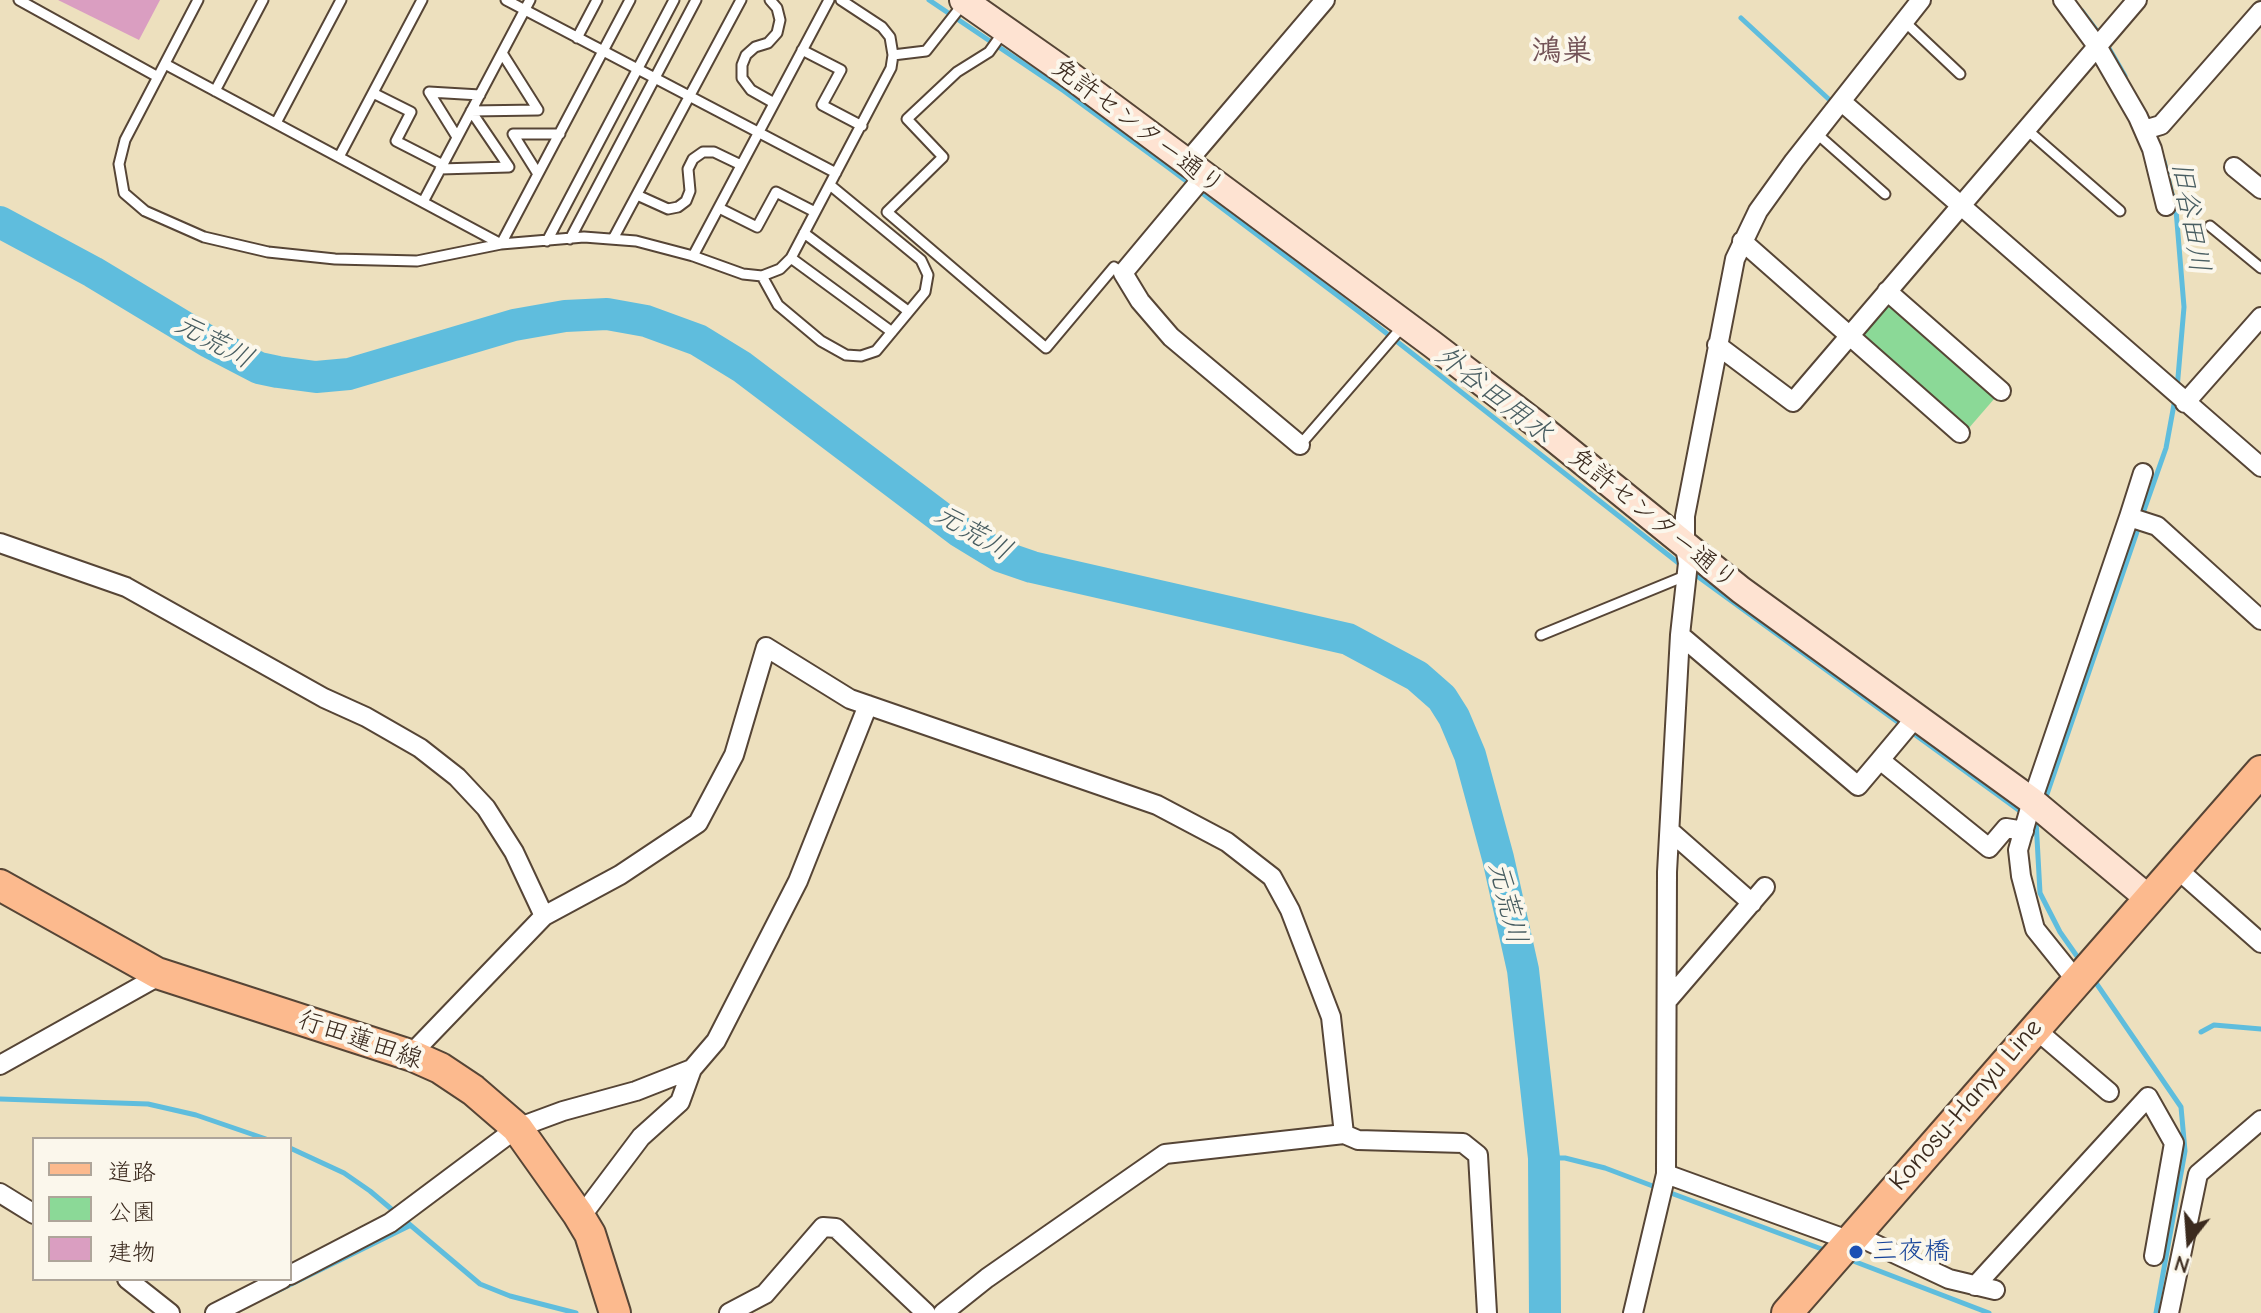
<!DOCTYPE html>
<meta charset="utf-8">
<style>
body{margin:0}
#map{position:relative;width:2261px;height:1313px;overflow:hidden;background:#ede0be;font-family:"Comic Neue","Klee One",sans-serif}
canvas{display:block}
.legend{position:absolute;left:32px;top:1137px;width:260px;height:144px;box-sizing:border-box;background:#fbf7ec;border:2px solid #aea59a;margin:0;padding:10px 14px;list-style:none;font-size:24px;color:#3b2a1e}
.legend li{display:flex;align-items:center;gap:16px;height:40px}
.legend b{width:40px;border:2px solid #aea59a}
.north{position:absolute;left:2149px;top:1201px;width:80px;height:80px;-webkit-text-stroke:6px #fbf7ec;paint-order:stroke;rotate:197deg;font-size:22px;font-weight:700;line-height:32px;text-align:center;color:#3b2a1e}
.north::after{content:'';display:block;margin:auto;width:28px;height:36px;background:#3b2a1e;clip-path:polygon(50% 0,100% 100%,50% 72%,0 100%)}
</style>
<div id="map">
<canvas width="2261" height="1313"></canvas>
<ul class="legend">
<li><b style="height:10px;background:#fcba8e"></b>道路</li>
<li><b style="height:22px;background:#8bd997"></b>公園</li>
<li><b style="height:22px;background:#da9ec1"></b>建物</li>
</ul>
<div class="north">N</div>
</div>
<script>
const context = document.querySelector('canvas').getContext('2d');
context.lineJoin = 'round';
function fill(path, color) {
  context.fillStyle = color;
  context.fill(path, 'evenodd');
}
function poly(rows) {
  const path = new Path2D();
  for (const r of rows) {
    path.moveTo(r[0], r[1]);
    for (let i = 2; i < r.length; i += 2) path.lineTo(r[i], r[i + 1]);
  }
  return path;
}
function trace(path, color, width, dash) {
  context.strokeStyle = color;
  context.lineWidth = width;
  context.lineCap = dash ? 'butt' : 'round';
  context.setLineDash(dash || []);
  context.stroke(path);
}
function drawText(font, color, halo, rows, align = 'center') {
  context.font = font + ' "Comic Neue","Klee One",sans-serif';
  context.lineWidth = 8;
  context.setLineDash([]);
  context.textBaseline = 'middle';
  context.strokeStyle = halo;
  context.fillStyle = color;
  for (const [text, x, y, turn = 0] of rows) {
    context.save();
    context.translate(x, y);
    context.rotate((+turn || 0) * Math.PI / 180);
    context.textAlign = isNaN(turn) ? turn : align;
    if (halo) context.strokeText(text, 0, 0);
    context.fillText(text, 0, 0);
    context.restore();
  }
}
const green = poly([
 [1887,291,2001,391,1962,436,1850,335]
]);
const stream = poly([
 [929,0,1064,91,1169,168,1362,314,1681,565],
 [2082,11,2100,35],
 [1741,18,1834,104],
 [2106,43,2125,76],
 [2164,161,2176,210,2184,307,2177,389],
 [2142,516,2166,448,2175,399],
 [1693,573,2024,814],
 [2045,800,2139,526],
 [2036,820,2040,893,2060,932,2081,962],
 [2094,980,2181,1107,2185,1151,2156,1313],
 [2201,1032,2214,1025,2261,1029],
 [0,1099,148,1104,196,1115,266,1139],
 [290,1148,344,1173,370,1191,480,1284,510,1296,576,1313],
 [1544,1158,1565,1158,1605,1168,1658,1188],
 [1668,1192,1827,1251],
 [1848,1259,1989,1313],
 [267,1296,409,1226]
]);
const river = poly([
 [0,222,93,272,209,342,259,368,278,372,316,377,349,374,514,325,565,316,607,314,646,321,698,340,742,367,959,531,1000,556,1032,567,1348,639,1417,676,1442,698,1454,717,1470,755,1498,858,1523,970,1544,1158,1545,1313]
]);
const building = poly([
 [58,0,160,0,139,40]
]);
const lane = poly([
 [19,0,158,77],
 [198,0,125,140,119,164,124,193,145,211,204,237,268,252,335,259,417,261,501,244,584,237,636,241,693,256,743,274,762,276,780,269,791,258,891,68,893,55,890,37,882,27,841,0],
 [506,0,836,173],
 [770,0,777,8,780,20,777,33,768,43,755,47,746,55,742,65,742,78,751,90,774,103],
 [1905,22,1960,74],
 [1004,31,989,52,957,72,907,119,943,157,887,212,1046,348,1114,267,1123,273],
 [577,38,597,0],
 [802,50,841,70,822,105,862,126],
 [893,55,926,51,963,4],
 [165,64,501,244,630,0],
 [215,91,263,0],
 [373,93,411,112,396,141,443,165],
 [471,111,538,110,502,53],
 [276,123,341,0],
 [2026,129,2120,211],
 [1816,133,1885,194],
 [457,137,429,92,480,95],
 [339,157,422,0],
 [440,169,509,167,471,111],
 [538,174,513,134,560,134],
 [637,195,668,209,678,207,686,201,690,191,688,169,693,159,703,152,714,152,741,165],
 [423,202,530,0],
 [719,208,757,227,776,192,815,212],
 [2210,226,2261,268],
 [804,233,908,311],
 [570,239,696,0],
 [613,239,741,0],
 [547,241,674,0],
 [693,256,829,0],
 [791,258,892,332],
 [762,276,778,305,821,341,846,355,861,356,876,351,925,292,928,275,921,260,830,185],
 [1300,445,1403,326],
 [1541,635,1685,576]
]);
const street = poly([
 [2063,0,2097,46,2138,117,2152,149,2166,206],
 [1842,102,2261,467],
 [2144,130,2161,125,2261,11],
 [1187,162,1325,0],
 [2234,167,2261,189],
 [1204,176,1123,273,1140,301,1171,337,1300,445],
 [1742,241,1960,433],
 [1887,291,2001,391],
 [1717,345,1793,402,2137,0],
 [2185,403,2261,317],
 [2143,473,2129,517,2157,526,2261,620],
 [0,543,126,587,324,698,366,717,420,748,457,777,486,808,514,852,544,916],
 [1680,635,1858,786,1880,760,1989,848,2006,828,2024,831],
 [1880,760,1916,717],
 [1670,831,1752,903],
 [2175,867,2261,943],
 [2076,980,2035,929,2021,876,2018,850,2032,801,2129,517],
 [1667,1001,1765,887],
 [2034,1028,2109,1092],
 [413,1056,417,1048,544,916,620,875,698,823,734,755,766,647,850,699,1157,805,1227,842,1272,877,1290,910,1331,1017,1344,1134],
 [0,1065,150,981,157,973],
 [1666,1174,1848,1240],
 [0,1193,34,1214],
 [580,1218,641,1137,680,1102,692,1069],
 [1853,1234,1949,1279,1995,1290],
 [290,1275,390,1223,517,1128,563,1111,636,1091,692,1069,716,1041,798,881,868,705],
 [127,1279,170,1313],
 [1975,1286,2148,1097,2174,1143,2154,1256],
 [215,1313,282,1279],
 [729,1313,765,1294,823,1227,836,1228,926,1313],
 [943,1313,987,1278,1165,1154,1344,1134,1358,1140,1463,1143,1478,1155,1487,1313],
 [1633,1313,1666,1174,1667,872,1680,635,1688,563,1685,547,1685,516,1735,259,1758,211,1794,161,1921,0],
 [2169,1313,2198,1174,2261,1120]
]);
const secondary = poly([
 [963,0,1067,73,1432,344,1535,423,1741,590,2032,801,2148,898]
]);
const primary = poly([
 [0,885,157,973,413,1056,440,1068,473,1090,517,1128,578,1214,590,1234,615,1313],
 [1787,1313,2261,771]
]);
const markers = [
 [1856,1252,8,"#1a4fb4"]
];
const streetNames = [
 ["免許センター通り",1138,127,37],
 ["免許センター通り",1653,519,39],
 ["行田蓮田線",360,1040,19],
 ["Konosu-Hanyu Line",1966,1105,-49]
];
const transitNames = [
 ["三夜橋",1872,1252]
];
const waterNames = [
 ["旧谷田川",2190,217,80],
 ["元荒川",214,342,28],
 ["外谷田用水",1494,395,38],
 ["元荒川",973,533,30],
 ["元荒川",1507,903,76]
];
const quarterNames = [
 ["鴻巣",1562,52]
];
fill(green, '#8bd997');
trace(stream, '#5fbddd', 5);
trace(river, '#5fbddd', 32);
fill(building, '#da9ec1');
trace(lane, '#564536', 13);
trace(street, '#564536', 22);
trace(secondary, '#564536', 30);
trace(primary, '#564536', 34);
trace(lane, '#fff', 9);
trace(street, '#fff', 18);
trace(secondary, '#fee3d2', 26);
trace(primary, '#fcba8e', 30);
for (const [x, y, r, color] of markers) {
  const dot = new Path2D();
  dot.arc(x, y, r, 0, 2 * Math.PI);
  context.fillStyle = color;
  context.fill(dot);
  trace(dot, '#fbf7ec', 3);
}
drawText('26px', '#3b2a1e', '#fbf7ec', streetNames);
drawText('26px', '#164399', '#fbf7ec', transitNames, 'left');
drawText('italic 28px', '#485d61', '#fbf7ec', waterNames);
drawText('bold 30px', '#735357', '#fbf7ec', quarterNames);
</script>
